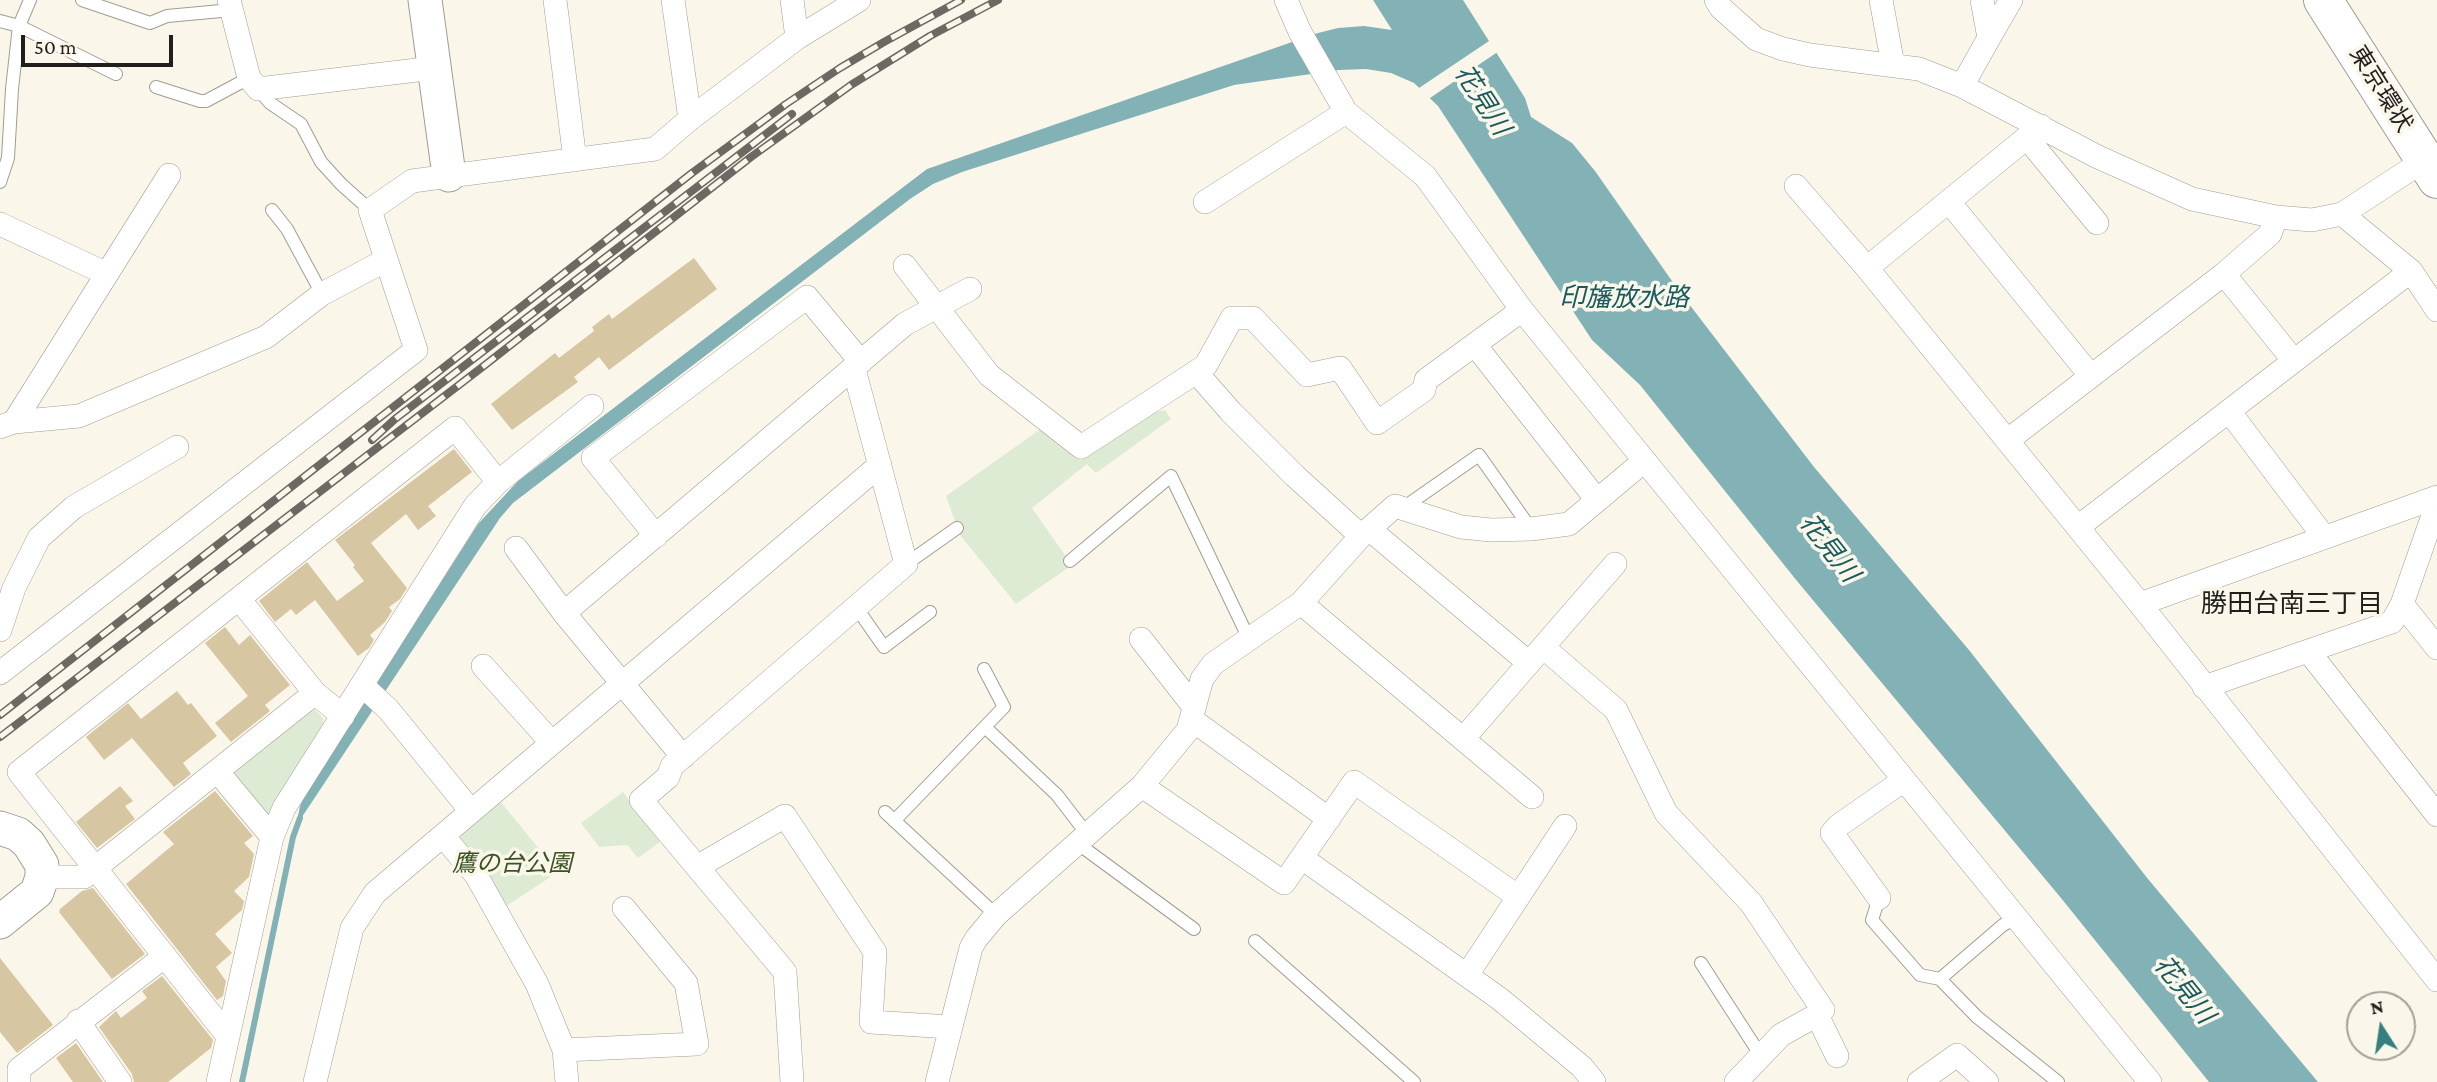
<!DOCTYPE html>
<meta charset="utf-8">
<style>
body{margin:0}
#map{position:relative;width:2437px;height:1082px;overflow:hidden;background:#fbf6ea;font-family:"Crimson Pro",serif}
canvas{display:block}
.north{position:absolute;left:2346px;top:991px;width:70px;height:70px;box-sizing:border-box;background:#fbf6ea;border:2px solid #a4a097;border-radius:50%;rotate:348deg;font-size:19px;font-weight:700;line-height:28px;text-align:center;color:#211f1b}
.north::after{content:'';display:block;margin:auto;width:24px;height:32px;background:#367f80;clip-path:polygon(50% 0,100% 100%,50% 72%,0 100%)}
.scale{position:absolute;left:21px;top:35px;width:152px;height:32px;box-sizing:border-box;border:4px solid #211f1b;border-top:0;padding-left:9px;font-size:21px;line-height:24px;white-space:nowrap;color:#211f1b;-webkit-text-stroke:5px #fbf6ea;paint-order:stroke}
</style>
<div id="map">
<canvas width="2437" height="1082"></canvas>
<div class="north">N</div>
<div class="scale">50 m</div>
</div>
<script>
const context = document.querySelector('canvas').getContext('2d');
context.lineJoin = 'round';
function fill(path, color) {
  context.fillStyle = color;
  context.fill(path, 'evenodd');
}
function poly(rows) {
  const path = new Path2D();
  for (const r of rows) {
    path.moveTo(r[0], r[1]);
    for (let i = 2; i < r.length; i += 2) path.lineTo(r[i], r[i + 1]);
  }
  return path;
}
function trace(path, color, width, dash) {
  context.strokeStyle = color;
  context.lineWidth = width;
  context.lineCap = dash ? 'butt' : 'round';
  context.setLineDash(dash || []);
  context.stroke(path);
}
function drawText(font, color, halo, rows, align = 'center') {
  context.font = font + ' "Crimson Pro","Noto Sans JP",serif';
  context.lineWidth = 7;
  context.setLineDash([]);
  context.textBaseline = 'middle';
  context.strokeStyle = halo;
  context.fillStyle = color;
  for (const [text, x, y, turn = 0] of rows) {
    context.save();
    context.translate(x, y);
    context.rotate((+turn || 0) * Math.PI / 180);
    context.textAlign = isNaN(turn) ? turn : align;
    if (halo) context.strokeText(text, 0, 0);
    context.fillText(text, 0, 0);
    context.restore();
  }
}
const green = poly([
 [1165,410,1171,419,1096,473,1087,464,1032,508,1072,565,1016,604,960,535,946,496,1042,428,1082,457,1143,415],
 [314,709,323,718,324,726,276,807,264,818,229,774,308,711],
 [623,792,660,842,638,858,627,845,599,847,581,823],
 [500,801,558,872,502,909,458,844,462,834]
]);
const water = poly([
 [1373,0,1463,0,1525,98,1531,117,1572,143,1595,171,1679,291,1814,467,1969,650,2148,879,2318,1082,2209,1082,2061,898,1797,581,1640,385,1592,340,1438,106,1414,83,1391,73,1366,69,1339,70,1234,85,962,172,933,184,910,199,513,503,500,518,296,826,300,806,306,794,478,524,518,481,927,169,1318,33,1338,28,1364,26,1392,30]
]);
const pier = poly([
 [1492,39,1499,51,1427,100,1416,90]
]);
const stream = poly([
 [242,1082,293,837,300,818]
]);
const building = poly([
 [694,258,717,289,609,370,599,357,574,377,578,382,512,430,491,404,555,353,559,358,594,331,592,327,609,314,612,319],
 [454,449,472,472,428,506,436,516,418,530,406,514,371,543,407,588,400,599,389,607,392,611,385,622,370,635,374,640,369,648,358,656,315,600,296,615,291,609,275,622,259,601,307,562,337,601,364,581,353,567,355,565,335,540],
 [225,627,239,645,250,635,290,685,265,705,270,711,231,742,215,723,248,696,205,643],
 [177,691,188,705,191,703,217,736,183,763,191,774,174,787,132,738,104,760,86,737,128,703,141,719],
 [120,786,133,801,125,806,135,819,97,848,76,822],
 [215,791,253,836,244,843,254,854,249,877,234,891,244,901,242,910,215,934,232,953,216,967,226,981,223,996,217,1000,126,884,174,844,163,832],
 [93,888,145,954,112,979,59,912,60,909,82,891],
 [0,958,53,1025,17,1053,0,1032],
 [162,976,213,1040,211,1048,168,1082,134,1082,132,1074,99,1027,116,1011,121,1018,147,998,142,991],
 [76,1043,103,1082,73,1082,56,1058]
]);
const lane = poly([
 [82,0,150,23,167,16,232,10],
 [0,21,19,26,116,74],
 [156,87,200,101,206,101,249,78],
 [258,89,270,103,301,124,321,162,341,184,370,210],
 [0,182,8,158,12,89,19,26,30,0],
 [272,210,287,229,322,294],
 [1403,508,1479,455,1531,529],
 [1070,561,1171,476,1249,639],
 [906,564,957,528],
 [856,607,884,647,930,612],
 [985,727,1057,795,1087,834],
 [885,812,996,915],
 [894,821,1004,707,984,669],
 [1077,843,1194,929],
 [1879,898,1872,920,1920,975,1940,979,1977,1017,2058,1082],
 [1255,941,1414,1082],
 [1701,963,1761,1056],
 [1940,979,2003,925,2016,918]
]);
const street = poly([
 [229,0,249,78,258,89,434,68],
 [555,0,575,160],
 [673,0,690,119],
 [792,0,797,38],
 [1286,0,1300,32,1346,112,1425,176,1522,310,2150,1082],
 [1716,0,1721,8,1756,39,1783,49,1810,55,1919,69,1962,86,2098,157,2192,199,2276,217,2312,220,2342,214,2434,154],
 [1881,0,1893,65],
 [1989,38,2011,0],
 [1962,86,1989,38,1982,0],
 [2041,126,1867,268,2140,604,2437,980],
 [2027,138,2097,223],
 [1796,186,1867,268],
 [1205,202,1346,112],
 [1950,203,2090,375],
 [2342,214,2411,271,2437,310],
 [0,224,107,274],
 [905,266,989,375,1081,447,1196,372,1231,412,1295,476,1361,536,1395,506,1461,527,1491,530,1531,529,1569,524,1644,461],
 [2224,274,2294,361],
 [1475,345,1597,500],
 [1196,372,1206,365,1232,318,1253,318,1307,375,1340,368,1377,423,1424,390,1426,380,1522,310],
 [2229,411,2324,537],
 [14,422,169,175],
 [0,427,14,422,79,416,266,337,322,294,386,260],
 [2008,440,2224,274,2270,234,2276,217],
 [2437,504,2402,604,2437,648],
 [2078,527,2411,271],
 [1369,529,1529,663],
 [656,536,593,458,807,297,861,362],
 [516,548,564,613,683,757],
 [239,599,315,693,343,716],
 [1301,603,1532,797],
 [2140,604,2437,497],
 [564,613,905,324,970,289],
 [0,630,14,588,39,538,74,507,177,447],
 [1141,639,1194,707],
 [1543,647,1616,710,1666,813,1751,903,1823,1010,1817,1015,1781,1035,1736,1082],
 [2309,652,2437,815],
 [483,666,552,743],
 [0,673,416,350,370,210,412,181,655,149,690,119,797,38,859,0],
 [363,686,388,709,471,811],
 [2204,687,2392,622,2402,604],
 [1191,719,1329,819],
 [1463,739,1615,564],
 [217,771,272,837],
 [1142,786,1284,883,1354,782,1517,896],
 [443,836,476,875,537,984,564,1050,567,1082],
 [1302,858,1500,999,1582,1067,1594,1082],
 [697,867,785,816,875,952,871,1022,950,1027],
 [42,877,84,877,315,693],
 [1879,898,1832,833,1838,826,1904,780],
 [1467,975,1565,826],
 [1817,1015,1837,1056],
 [78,1021,120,1082],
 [227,1035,19,772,455,428,498,482],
 [564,1050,697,1044,686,983,624,908],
 [19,1082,19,1069,165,956],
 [218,1082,272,837,284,808,475,506,498,482,592,406],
 [315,1082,352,928,375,893,880,465],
 [792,1082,785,972,641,800,668,777,672,766,906,564,854,369],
 [937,1082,971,948,976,939,996,915,1142,786,1188,730,1202,679,1213,664,1301,603,1361,536],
 [1919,1082,1957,1055,1987,1082]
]);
const secondary = poly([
 [425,0,449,175],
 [0,828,18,834,29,844,42,865,42,877,37,892,0,922]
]);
const highway = poly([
 [2323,0,2437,179]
]);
const rail = poly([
 [372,440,395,419,792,114],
 [0,715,692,173,786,104,840,68,884,42,961,0],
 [0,737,485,365,751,157,851,85,930,36,998,0]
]);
const streetNames = [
 ["東京環状",2381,89,58]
];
const parkNames = [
 ["鷹の台公園",512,864]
];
const waterNames = [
 ["花見川",1482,100,57],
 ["印旛放水路",1624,298],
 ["花見川",1829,548,52],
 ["花見川",2184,990,51]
];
const neighbourhoodNames = [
 ["勝田台南三丁目",2292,604]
];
fill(green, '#deebd4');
fill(water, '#82b2b5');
fill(pier, '#fbf6ea');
trace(stream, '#82b2b5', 6);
fill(building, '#d6c6a2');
trace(lane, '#a29d92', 14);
trace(street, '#a29d92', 24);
trace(secondary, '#a29d92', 35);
trace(highway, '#a29d92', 40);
trace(lane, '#fff', 12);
trace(street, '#fff', 23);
trace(secondary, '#fff', 33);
trace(highway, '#fff', 38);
trace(rail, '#6c6962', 8);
trace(rail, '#fbf6ea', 5, [16]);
drawText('24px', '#211f1b', '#fbf6ea', streetNames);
drawText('italic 24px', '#395322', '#fbf6ea', parkNames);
drawText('italic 26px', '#175b5f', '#fbf6ea', waterNames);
drawText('26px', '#211f1b', '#fbf6ea', neighbourhoodNames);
</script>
